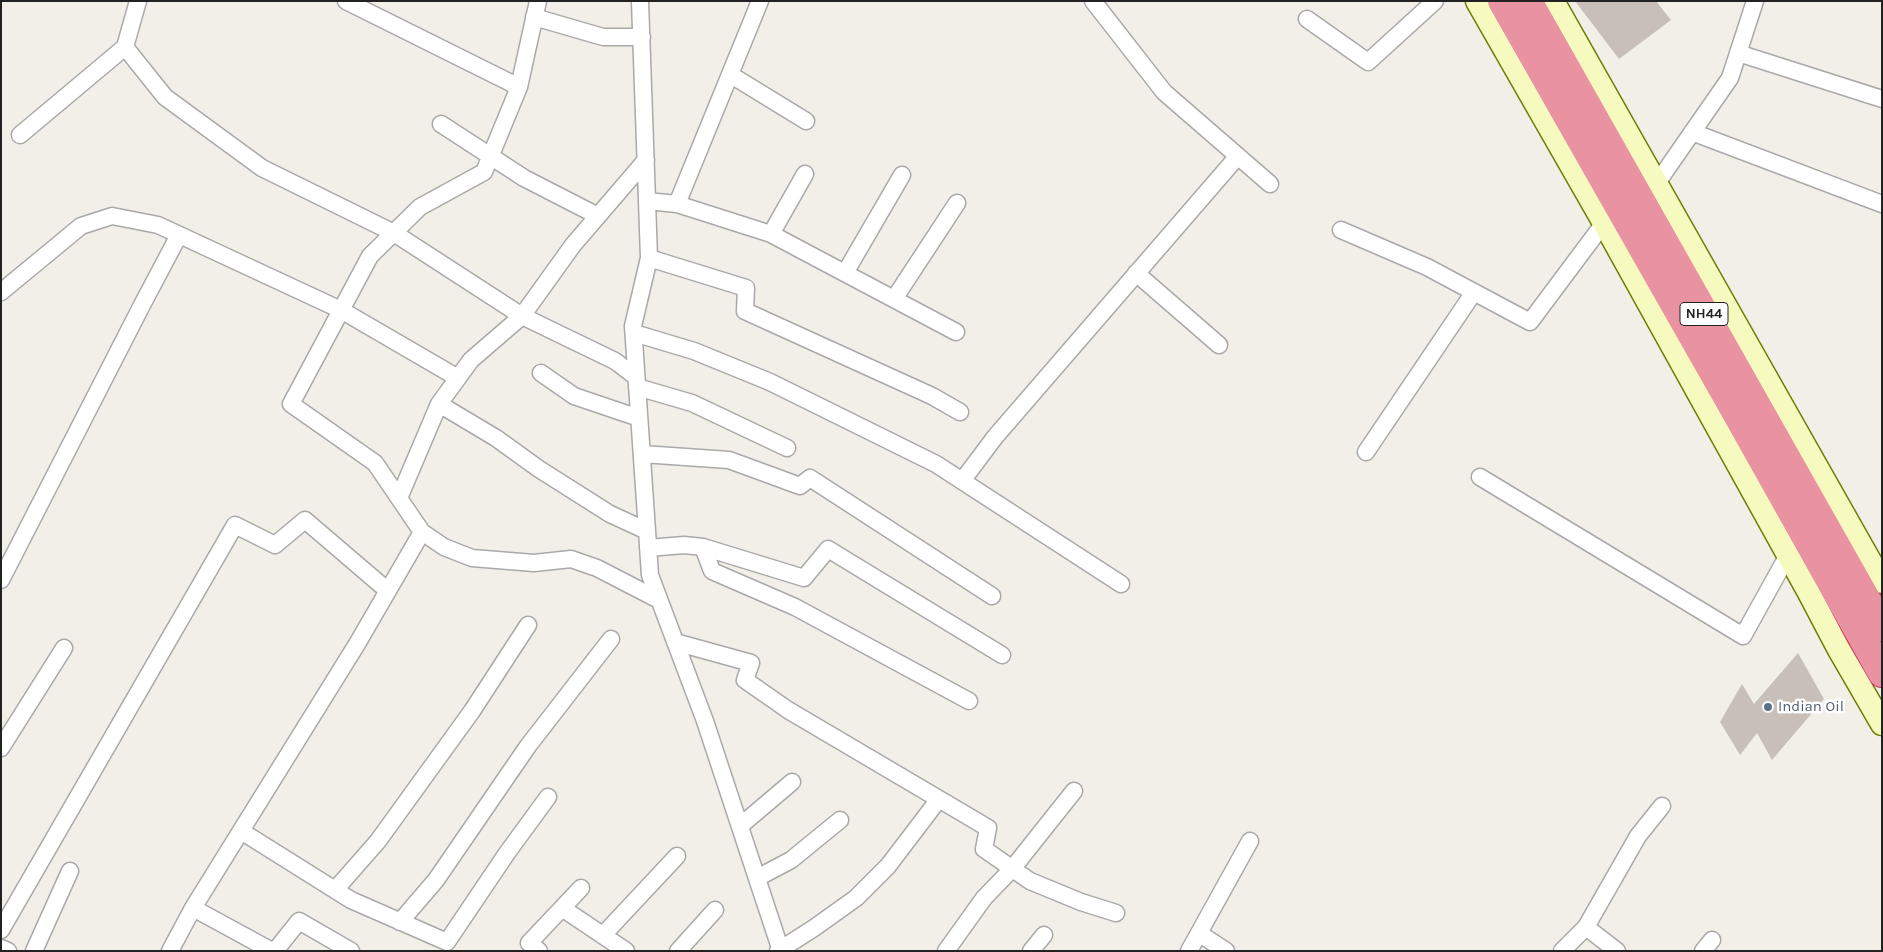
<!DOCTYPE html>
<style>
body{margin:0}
#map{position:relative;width:1883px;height:952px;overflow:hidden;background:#f2efe9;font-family:Karla,sans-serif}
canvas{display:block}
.frame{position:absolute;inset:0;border:2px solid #222;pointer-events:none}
</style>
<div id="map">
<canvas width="1883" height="952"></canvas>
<div class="frame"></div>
</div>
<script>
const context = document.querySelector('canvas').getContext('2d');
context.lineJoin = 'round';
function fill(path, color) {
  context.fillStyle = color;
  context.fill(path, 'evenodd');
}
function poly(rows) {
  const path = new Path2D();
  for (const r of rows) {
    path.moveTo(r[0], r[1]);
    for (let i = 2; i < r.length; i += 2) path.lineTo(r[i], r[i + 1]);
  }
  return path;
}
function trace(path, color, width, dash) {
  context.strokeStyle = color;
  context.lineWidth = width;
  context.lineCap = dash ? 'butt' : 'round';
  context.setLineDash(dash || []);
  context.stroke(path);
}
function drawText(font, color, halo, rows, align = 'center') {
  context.font = font + ' Karla,sans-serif';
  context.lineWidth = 5;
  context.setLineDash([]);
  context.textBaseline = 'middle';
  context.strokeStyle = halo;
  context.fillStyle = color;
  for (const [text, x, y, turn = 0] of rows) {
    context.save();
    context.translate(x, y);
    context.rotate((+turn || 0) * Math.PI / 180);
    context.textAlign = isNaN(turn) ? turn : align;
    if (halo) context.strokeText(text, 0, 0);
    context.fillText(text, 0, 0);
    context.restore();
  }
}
const building = poly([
 [1575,1,1656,1,1671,20,1619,59],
 [1798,653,1824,699,1772,760,1757,733,1740,755,1720,722,1742,684,1754,704]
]);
const street = poly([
 [138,1,125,47,165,97,262,168,394,233,522,316,615,361,636,377],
 [346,1,519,87],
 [640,1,649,258,633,326,650,575,705,721,781,951],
 [1093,1,1164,92,1270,184],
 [534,17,603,37,642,37],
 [1307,19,1368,62,1435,1],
 [1738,53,1882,99],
 [731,75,806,121],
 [441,124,524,178,598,216],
 [1692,132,1882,204],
 [20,135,125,47],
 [1657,183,1730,78,1755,1],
 [647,201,677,204,771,234,956,332],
 [677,204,760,1],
 [1341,230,1427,267,1530,322,1604,223],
 [771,234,805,174],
 [649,258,746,288,745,311,932,396,960,412],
 [845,273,902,175],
 [1136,273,1219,345],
 [1,292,81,226,112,216,158,225,341,310,458,378],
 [894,299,957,203],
 [634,333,694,351,770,382,936,464,1121,584],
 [541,373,574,396,639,418],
 [637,387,692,403,787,448],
 [439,404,496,438,539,469,610,514,647,531],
 [1366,452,1474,292],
 [642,454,729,460,800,486,810,478,992,596],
 [1480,477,1743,636,1788,555],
 [962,481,995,437,1238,156],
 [399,498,439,404,471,360,522,316,573,245,646,160],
 [422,532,444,547,472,558,534,563,571,559,597,568,659,600],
 [703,547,712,571,795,607,969,701],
 [648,548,684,545,703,547,804,578,828,549,1002,655],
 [1,580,142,305,179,235],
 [675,642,751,663,745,680,788,710,988,828,984,849,1030,881,1081,902,1116,913],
 [1,748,64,648],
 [740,826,792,782],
 [241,831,351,900,447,942,507,853,548,797],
 [757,878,791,860,840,820],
 [335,890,378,841,472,711,528,625],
 [193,908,272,951],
 [562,908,626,951],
 [400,922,436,880,528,746,611,639],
 [1586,927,1617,951],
 [1,930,235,525,275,545,305,520,388,591],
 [1200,934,1226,951],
 [603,935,677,856],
 [1,948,8,951],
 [34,951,70,871],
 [170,951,193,908,357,644,422,532,375,463,291,404,370,256,420,207,484,172,519,87,538,1],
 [275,951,299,921,351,951],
 [539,951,529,943,581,888],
 [678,951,715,910],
 [778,951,814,928,856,898,888,866,939,799],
 [946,951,984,898,1012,869,1074,791],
 [1031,951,1044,935],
 [1189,951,1250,841],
 [1562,951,1586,927,1638,836,1662,806],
 [1703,951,1712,940]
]);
const secondary = poly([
 [1477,1,1604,223,1808,591],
 [1553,1,1882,582],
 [1808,576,1808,591,1838,648,1882,724]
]);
const highway = poly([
 [1502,1,1734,409,1882,673],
 [1528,1,1882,627]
]);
const markers = [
 [1768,707,5,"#5c6f8a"]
];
const shields = [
 [1704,314,48]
];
const shieldNames = [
 ["NH44",1704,314]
];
const serviceNames = [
 ["Indian Oil",1778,707]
];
fill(building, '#c7bfb8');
trace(street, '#a9a9a9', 19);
trace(secondary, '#707d05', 25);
trace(highway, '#dc2a67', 30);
trace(street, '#fff', 16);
trace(secondary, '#f7fabf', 22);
trace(highway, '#e892a2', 28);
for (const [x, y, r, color] of markers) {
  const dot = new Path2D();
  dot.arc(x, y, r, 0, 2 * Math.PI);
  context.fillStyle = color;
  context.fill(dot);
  trace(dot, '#fff', 2);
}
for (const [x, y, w] of shields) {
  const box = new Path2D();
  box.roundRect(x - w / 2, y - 11.5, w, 23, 4);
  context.fillStyle = '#fff';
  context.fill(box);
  trace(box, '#222', 1);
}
drawText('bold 14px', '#222', null, shieldNames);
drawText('15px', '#4e5e75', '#fff', serviceNames, 'left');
</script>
